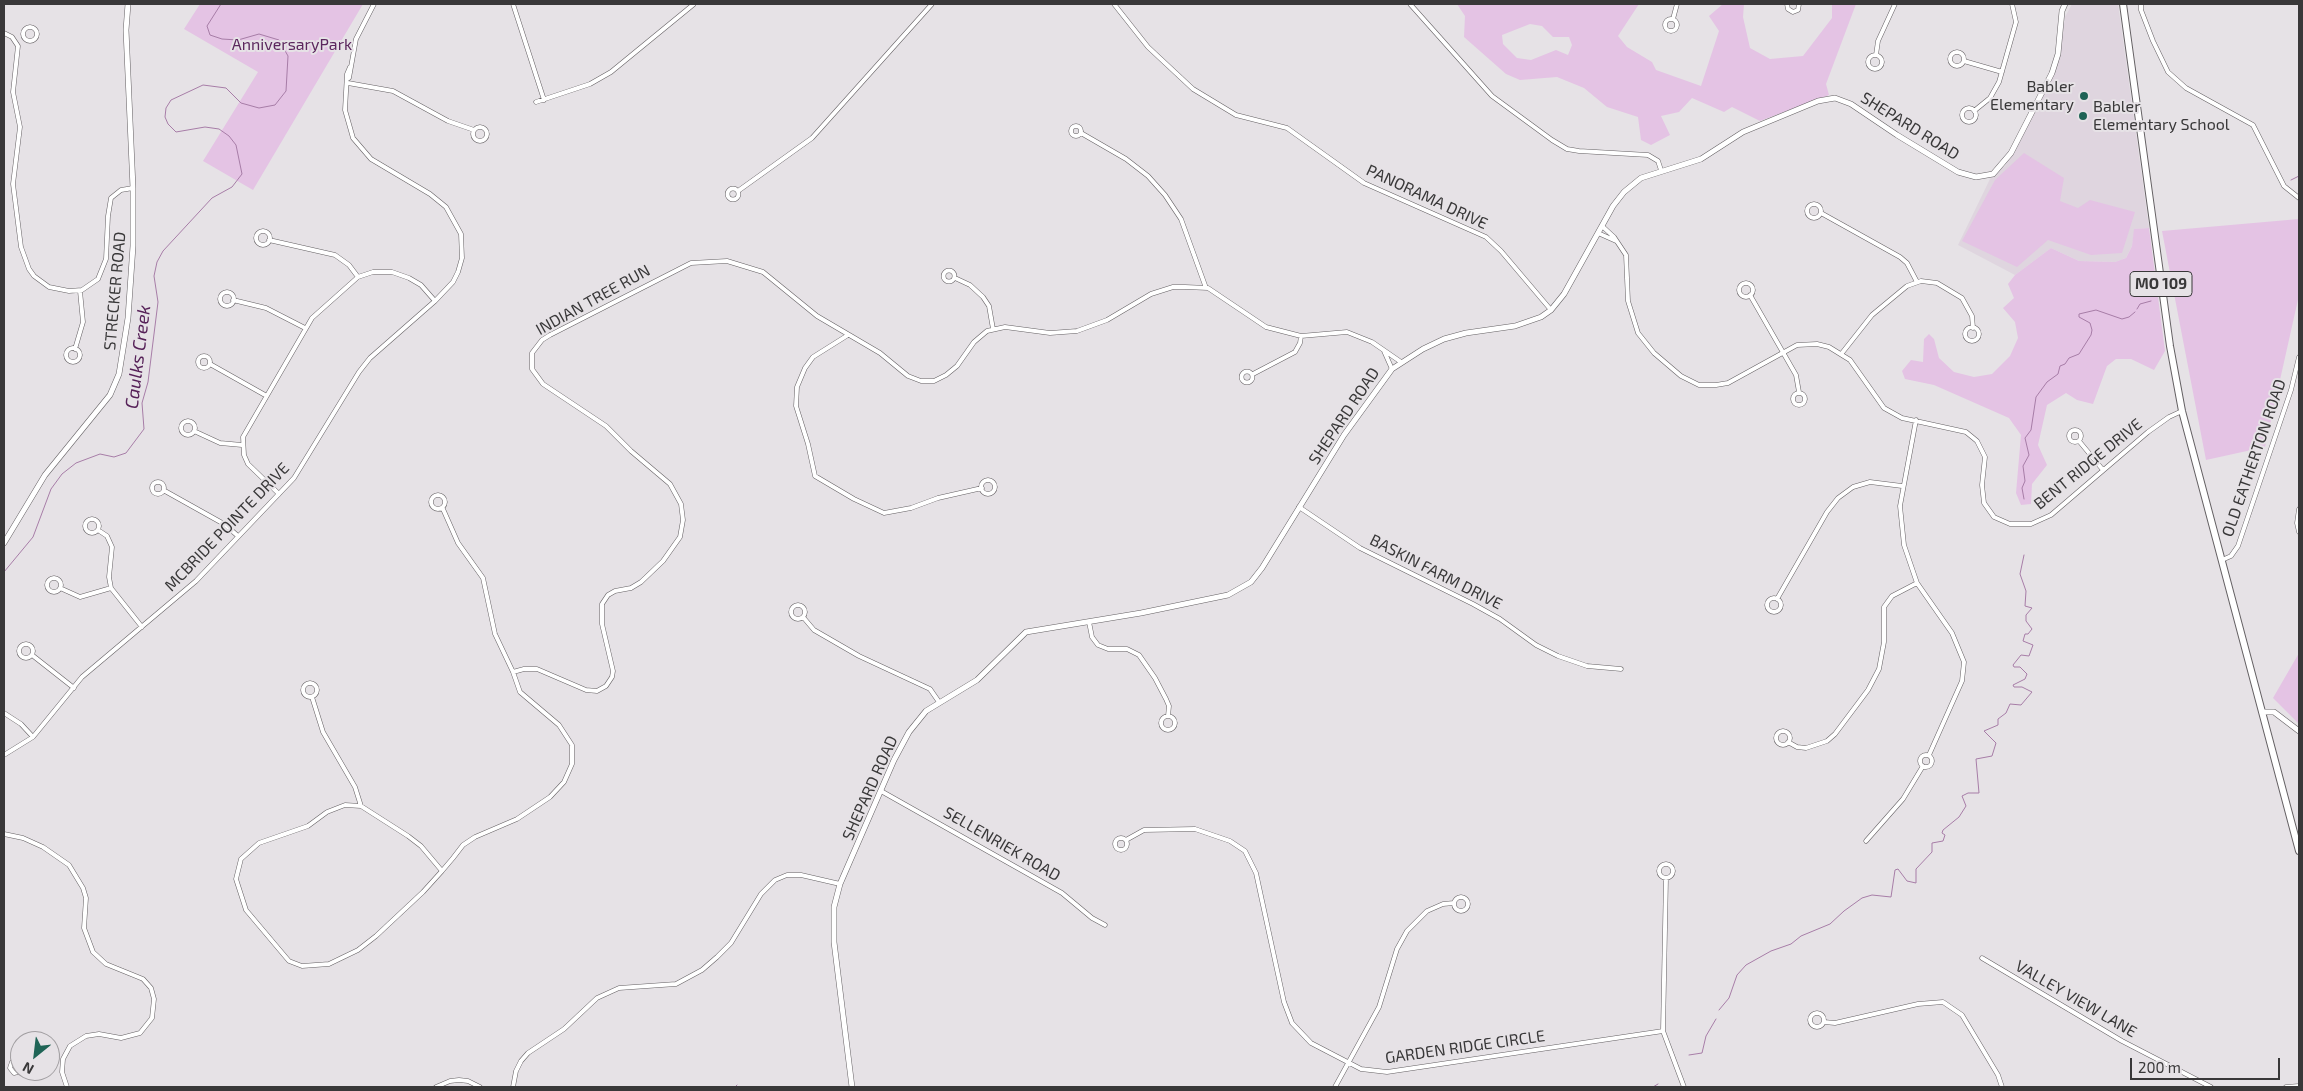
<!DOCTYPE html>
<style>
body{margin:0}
#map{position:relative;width:2303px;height:1091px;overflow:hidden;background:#e6e2e6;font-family:"Exo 2",sans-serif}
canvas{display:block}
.frame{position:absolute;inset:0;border:5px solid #393839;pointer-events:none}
.north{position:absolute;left:10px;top:1031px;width:50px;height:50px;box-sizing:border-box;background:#e6e2e6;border:1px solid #a19ea1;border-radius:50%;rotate:209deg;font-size:14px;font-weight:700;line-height:20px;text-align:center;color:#393839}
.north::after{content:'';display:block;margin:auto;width:18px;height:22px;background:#1f6456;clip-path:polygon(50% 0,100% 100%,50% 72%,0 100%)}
.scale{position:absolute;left:2130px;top:1058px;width:150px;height:22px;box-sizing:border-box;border:2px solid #393839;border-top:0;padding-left:6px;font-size:15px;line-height:18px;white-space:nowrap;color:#393839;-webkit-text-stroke:4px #e6e2e6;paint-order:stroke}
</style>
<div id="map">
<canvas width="2303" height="1091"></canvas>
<div class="frame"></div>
<div class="north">N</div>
<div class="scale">200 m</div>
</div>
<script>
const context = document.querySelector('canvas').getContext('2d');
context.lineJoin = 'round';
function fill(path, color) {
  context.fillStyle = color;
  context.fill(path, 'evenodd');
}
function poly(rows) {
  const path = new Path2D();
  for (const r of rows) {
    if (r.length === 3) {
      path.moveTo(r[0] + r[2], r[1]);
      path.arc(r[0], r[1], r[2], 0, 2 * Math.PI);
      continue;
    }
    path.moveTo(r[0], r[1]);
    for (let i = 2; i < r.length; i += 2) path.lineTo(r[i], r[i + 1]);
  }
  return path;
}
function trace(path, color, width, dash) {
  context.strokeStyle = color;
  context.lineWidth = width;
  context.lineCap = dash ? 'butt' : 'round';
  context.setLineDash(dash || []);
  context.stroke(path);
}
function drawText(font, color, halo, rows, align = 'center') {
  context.font = font + ' "Exo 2",sans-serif';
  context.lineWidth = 4;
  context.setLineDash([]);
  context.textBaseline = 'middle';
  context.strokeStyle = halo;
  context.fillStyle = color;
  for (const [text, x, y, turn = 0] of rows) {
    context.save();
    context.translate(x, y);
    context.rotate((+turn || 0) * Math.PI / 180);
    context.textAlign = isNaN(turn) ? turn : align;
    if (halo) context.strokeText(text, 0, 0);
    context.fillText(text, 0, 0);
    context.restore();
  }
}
const built = poly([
 [2072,4,2118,4,2149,228,2135,229,2132,246,2126,258,2115,262,2079,261,2051,248,2015,275,1958,245,1990,179,2005,166,2015,151,2050,81,2059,58,2065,17]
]);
const green = poly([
 [200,4,363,4,253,190,203,161,258,72,184,29],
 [1457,4,1639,4,1618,36,1627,47,1652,62,1656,70,1701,86,1719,31,1709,16,1723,4,1744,4,1743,17,1750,48,1770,59,1803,56,1832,18,1832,4,1856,4,1826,84,1829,95,1760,121,1732,107,1724,112,1692,98,1679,112,1661,116,1670,135,1651,145,1641,140,1638,117,1607,107,1584,88,1557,77,1520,80,1506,74,1464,37,1465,16],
 [1530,24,1542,26,1553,37,1569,37,1572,45,1568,55,1556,50,1531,60,1517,58,1503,44,1502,35],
 [2024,153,2064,178,2060,201,2078,208,2090,200,2135,212,2122,253,2091,255,2048,240,2017,267,1962,241,1995,180],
 [2299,219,2299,295,2265,447,2206,460,2162,231],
 [2149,228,2165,351,2154,370,2131,359,2116,359,2107,366,2093,404,2077,400,2066,393,2047,405,2038,445,2047,465,2032,484,2031,504,2021,505,2016,493,2021,435,2009,418,1934,385,1905,379,1902,371,1911,360,1923,362,1924,339,1929,334,1934,339,1939,358,1954,372,1974,377,1992,374,2010,356,2018,338,2015,322,2003,308,2014,298,2008,284,2015,275,2051,248,2079,261,2115,262,2126,258,2132,246,2134,229],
 [2299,653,2299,724,2273,698]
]);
const stream = poly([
 [2291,180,2299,176],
 [2137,309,2140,304,2151,301],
 [2024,499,2022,488,2025,481,2023,466,2029,455,2025,438,2031,430,2036,397,2047,382,2058,374,2060,366,2065,364,2069,358,2079,354,2091,335,2092,330,2090,323,2079,317,2079,314,2096,310,2122,319,2129,317,2135,312],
 [4,572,33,537,51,489,62,474,76,463,100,454,114,457,126,453,144,429,142,403,148,382,158,302,154,276,157,262,163,251,212,198,232,187,242,174,236,145,229,136,219,129,205,127,176,132,168,124,165,117,166,108,171,100,203,85,226,88,241,103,259,108,275,105,286,91,288,56,279,40,259,34,238,40,222,39,210,35,207,26,221,4],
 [1719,1010,1729,998,1737,975,1746,965,1771,951,1791,944,1801,936,1830,924,1844,911,1862,898,1872,895,1891,897,1895,870,1898,869,1907,881,1916,883,1916,869,1932,852,1932,843,1943,841,1945,835,1942,833,1943,830,1959,817,1966,806,1962,796,1968,793,1979,793,1976,759,1992,756,1996,743,1984,731,1998,725,1998,719,2006,713,2010,704,2021,705,2032,692,2022,687,2014,687,2013,685,2025,679,2027,674,2020,667,2014,667,2013,665,2021,655,2029,656,2033,645,2023,641,2025,634,2028,634,2032,629,2026,621,2026,615,2032,608,2025,606,2026,591,2020,574,2024,555],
 [1689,1055,1702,1053,1706,1036,1716,1019],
 [735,1087,737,1085],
 [1653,1087,1658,1084]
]);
const minor = poly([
 [513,4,544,100],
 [1114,4,1148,47,1193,89,1236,115,1287,128,1364,183,1486,237,1501,251,1551,310],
 [1410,4,1492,96,1552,140,1567,149,1579,151,1648,155,1658,161,1661,170],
 [1787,4,1788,9,1793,12,1798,10,1799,4],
 [2141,4,2141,10,2153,41,2168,72,2186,88,2253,125,2284,186,2299,198],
 [1671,25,6],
 [1673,19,1677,4],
 [30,34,7],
 [4,33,12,37,18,46,13,92,20,127,13,184,21,247,29,269,34,276,49,287,69,291,82,290,98,279,106,259,108,216,111,198,121,190,133,188],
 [1957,59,7],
 [1876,55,1878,41,1895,4],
 [1875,62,7],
 [1964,61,2002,72],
 [349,78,356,39,374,4],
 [348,83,393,91,448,121,474,130],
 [536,102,590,84,611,72,694,4],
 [1969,115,7],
 [1974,111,1990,98,1999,82,2016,22,2012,4],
 [1076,131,5],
 [480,134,7],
 [1081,133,1126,159,1148,176,1165,195,1181,219,1206,288],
 [733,194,5.5],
 [738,191,812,138,932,4],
 [1814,211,7],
 [1821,213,1900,257,1907,263,1917,282],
 [1602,226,1614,237,1626,255,1628,301,1638,333,1654,353,1681,376,1699,385,1716,385,1728,383,1797,345,1817,344,1829,347,1850,360,1884,408,1902,418,1966,432,1977,441,1985,457,1982,485,1984,503,1994,517,2010,524,2031,524,2051,515,2148,432,2169,417,2182,411],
 [263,238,7],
 [1598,233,1616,241],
 [269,240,335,255,349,265,358,277],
 [949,276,5.5],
 [955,278,970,285,983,297,989,306,993,329],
 [1746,290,7],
 [227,299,7],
 [1750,295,1796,375,1799,392],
 [233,300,266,308,305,328],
 [1972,334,7],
 [848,335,813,357,805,368,797,387,796,406,808,444,815,476,854,499,884,513,911,508,938,498,982,488],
 [73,355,7],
 [75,349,83,322,80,291],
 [1384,351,1392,369],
 [1842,353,1872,315,1907,286,1921,281,1937,283,1962,298,1972,316,1973,328],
 [204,362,6],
 [210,364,265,395],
 [1247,377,5.5],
 [1253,374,1295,352,1300,343,1301,336],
 [1799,399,6],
 [1916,420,1900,506,1904,545,1917,583,1952,633,1964,662,1962,681,1929,755],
 [188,428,7],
 [2075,436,6],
 [194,431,220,443,242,445],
 [2079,441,2103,470],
 [988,487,7],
 [158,488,6],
 [165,491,224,524,238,536],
 [279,494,248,464,244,455,243,437,312,318,358,277,373,272,392,272,409,278,421,285,435,301],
 [438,502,7],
 [1299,507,1360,548,1473,604,1500,619,1536,645,1558,656,1587,666,1621,669],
 [2299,509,2297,523,2299,532],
 [92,526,7],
 [98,530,107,536,112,547,109,577,111,588,142,627],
 [2222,560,2231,556,2238,546,2291,390,2299,357],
 [54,585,7],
 [60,588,80,597,111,588],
 [1774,605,7],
 [1777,599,1827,512,1838,498,1853,487,1870,482,1902,486],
 [798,612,7],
 [803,617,814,630,859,656,930,689,939,702],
 [1089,622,1092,637,1098,645,1108,649,1127,649,1139,655,1155,678,1166,699,1169,706,1168,716],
 [26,651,7],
 [32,655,74,688],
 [513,672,524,669,537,669,586,690,597,691,606,686,612,677,613,671,602,624,602,604,608,595,615,591,631,588,641,582,663,561,680,537,683,520,681,504,670,484,631,451,606,426,543,384,532,369,532,353,542,340,550,335,691,263,727,261,763,272,817,316,880,353,908,376,921,381,934,381,946,375,957,366,974,342,987,331,1005,327,1050,333,1077,331,1107,320,1151,294,1173,287,1185,287,1208,288,1266,327,1301,336,1347,332,1372,342,1401,362],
 [310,690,7],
 [312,697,323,732,355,787,361,806],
 [4,713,21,724,33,737],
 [1168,723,7],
 [1783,738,7],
 [1788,742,1797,747,1806,748,1827,741,1835,734,1868,690,1879,669,1884,642,1884,607,1892,596,1917,583],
 [1926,761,6],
 [4,755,33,737,82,677,196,581,294,478,359,372,370,358,435,301,453,282,458,272,462,258,461,234,446,207,430,194,371,159,353,138,345,110,347,74,350,67],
 [881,791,1062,893,1092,918,1105,925],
 [4,834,23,838,43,847,69,865,83,888,86,898,84,928,93,952,106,964,143,979,151,988,154,999,152,1018,140,1033,121,1038,99,1034,86,1036,70,1046,63,1059,62,1072,67,1087],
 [1121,844,6],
 [1126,840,1144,830,1195,829,1230,841,1245,851,1256,873,1284,1002,1292,1023,1311,1043,1361,1069,1387,1072,1663,1031],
 [1866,841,1903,799,1923,766],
 [1666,871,7],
 [442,871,421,846,408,836,361,806,345,805,327,812,308,826,259,843,241,859,236,879,246,910,289,961,302,966,329,964,358,950,376,936,423,892,442,871,453,858,463,845,475,837,517,819,550,797,564,782,572,764,572,745,559,725,520,692,513,672,495,634,483,578,458,543,443,509],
 [1666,878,1663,1031,1684,1087],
 [1461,904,7],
 [1982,958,2122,1041,2211,1087],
 [1817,1020,7],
 [1824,1022,1835,1023,1918,1004,1943,1002,1962,1015,1998,1075,2002,1087],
 [20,1061,12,1062,10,1068,14,1073,22,1071],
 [436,1087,450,1081,459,1080,468,1081,480,1087],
 [513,1087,516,1071,521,1061,528,1053,564,1029,597,998,619,988,676,984,702,970,717,957,731,943,761,894,775,880,787,875,801,875,840,884],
 [1335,1087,1379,1007,1397,949,1407,931,1427,911,1443,904,1454,903],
 [2286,1087,2299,1086]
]);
const tertiary = poly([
 [4,543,45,475,110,395,119,374,128,318,133,246,133,188,126,30,128,4],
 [2262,712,2274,712,2299,731],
 [852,1087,834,942,834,907,840,884,894,760,909,732,926,711,977,680,1026,632,1141,613,1228,595,1251,582,1262,568,1344,435,1392,369,1423,349,1444,339,1466,333,1515,326,1541,317,1551,310,1564,294,1613,206,1624,192,1641,178,1701,159,1743,132,1818,101,1835,98,1851,104,1897,135,1958,172,1976,177,1993,174,2011,153,2052,73,2058,54,2062,11,2065,4]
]);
const primary = poly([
 [2123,4,2170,346,2182,411,2299,851]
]);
const markers = [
 [2084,96,5,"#1f6456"],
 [2083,116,5,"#1f6456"]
];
const shields = [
 [2161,284,62]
];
const shieldNames = [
 ["MO 109",2161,284]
];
const parkNames = [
 ["AnniversaryPark",292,45]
];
const poiNames = [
 ["Babler",2074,87],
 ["Elementary",2074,105],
 ["Babler",2093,107,"left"],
 ["Elementary School",2093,125,"left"]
];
const streetNames = [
 ["SHEPARD ROAD",1910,126,32],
 ["PANORAMA DRIVE",1427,197,25],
 ["STRECKER ROAD",115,291,-85],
 ["INDIAN TREE RUN",593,300,-29],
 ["SHEPARD ROAD",1344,416,-56],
 ["OLD EATHERTON ROAD",2254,458,-71],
 ["BENT RIDGE DRIVE",2088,464,-39],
 ["MCBRIDE POINTE DRIVE",227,527,-46],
 ["BASKIN FARM DRIVE",1436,572,27],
 ["SHEPARD ROAD",870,788,-66],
 ["SELLENRIEK ROAD",1002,844,30],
 ["VALLEY VIEW LANE",2076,999,30],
 ["GARDEN RIDGE CIRCLE",1465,1047,-8]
];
const waterNames = [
 ["Caulks Creek",138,357,-83]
];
fill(built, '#dfd5df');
fill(green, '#e4c3e4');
trace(stream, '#a77da7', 1);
trace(minor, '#646063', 5);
trace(tertiary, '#646063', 6);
trace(primary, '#646063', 8);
trace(minor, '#fff', 4);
trace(tertiary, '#fff', 5);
trace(primary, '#fff', 6);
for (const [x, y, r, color] of markers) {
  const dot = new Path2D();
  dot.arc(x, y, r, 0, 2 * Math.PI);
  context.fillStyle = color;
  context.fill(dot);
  trace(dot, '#e6e2e6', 2);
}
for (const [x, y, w] of shields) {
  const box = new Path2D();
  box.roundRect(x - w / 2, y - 12.5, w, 25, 4);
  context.fillStyle = '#e6e2e6';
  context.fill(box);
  trace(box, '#393839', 1);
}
drawText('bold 15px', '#393839', null, shieldNames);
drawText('16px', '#5c285e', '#e6e2e6', parkNames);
drawText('16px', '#393839', '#e6e2e6', poiNames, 'right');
drawText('16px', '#393839', '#e6e2e6', streetNames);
drawText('italic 18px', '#562158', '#e6e2e6', waterNames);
</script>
